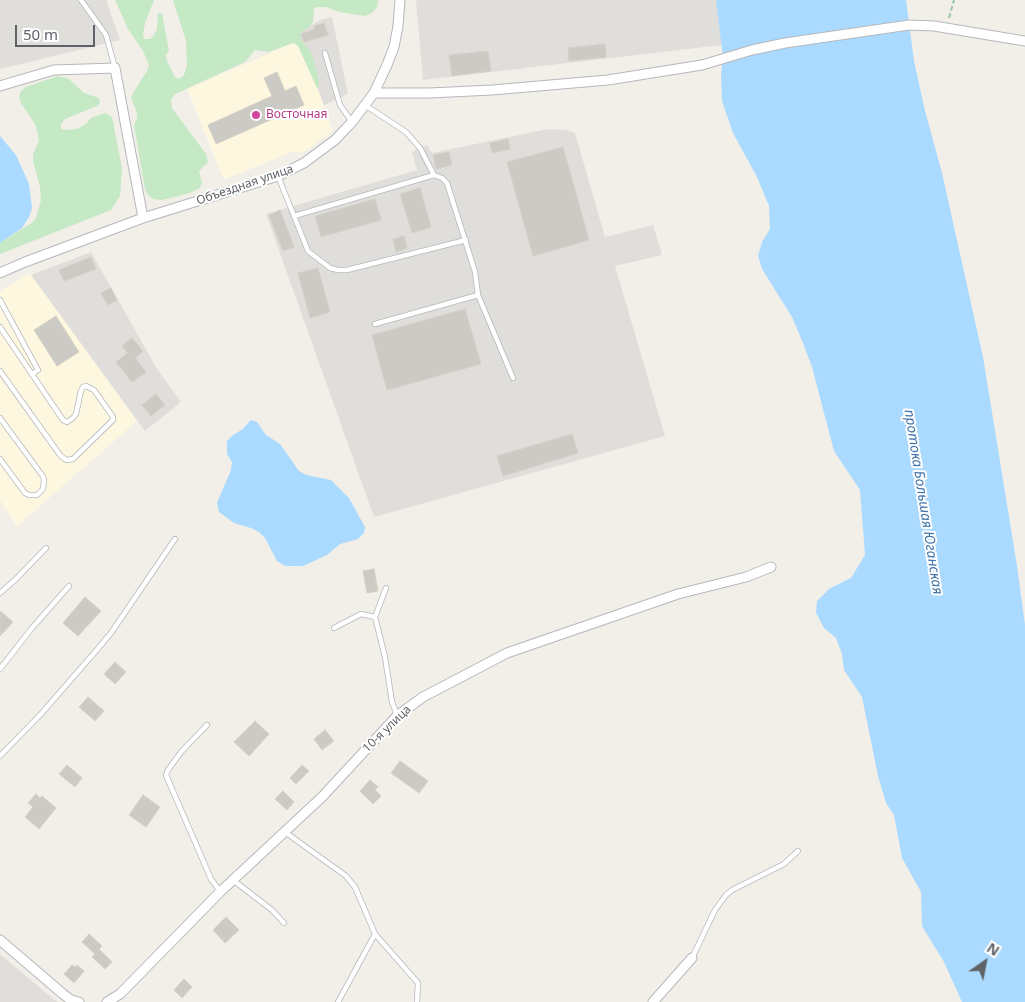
<!DOCTYPE html>
<meta charset="utf-8">
<style>
body{margin:0}
#map{position:relative;width:1025px;height:1002px;overflow:hidden;background:#f1efe8;font-family:"Noto Sans",sans-serif}
canvas{display:block}
.north{position:absolute;left:960px;top:937px;width:50px;height:50px;-webkit-text-stroke:4px #fff;paint-order:stroke;rotate:33deg;font-size:14px;font-weight:700;line-height:20px;text-align:center;color:#5f6368}
.north::after{content:'';display:block;margin:auto;width:18px;height:22px;background:#5f6368;clip-path:polygon(50% 0,100% 100%,50% 72%,0 100%)}
.scale{position:absolute;left:15px;top:25px;width:80px;height:22px;box-sizing:border-box;border:2px solid #5f6368;border-top:0;padding-left:6px;font-size:15px;line-height:18px;white-space:nowrap;color:#5f6368;-webkit-text-stroke:4px #fff;paint-order:stroke}
</style>
<div id="map">
<canvas width="1025" height="1002"></canvas>
<div class="north">N</div>
<div class="scale">50 m</div>
</div>
<script>
const context = document.querySelector('canvas').getContext('2d');
context.lineJoin = 'round';
function fill(path, color) {
  context.fillStyle = color;
  context.fill(path, 'evenodd');
}
function poly(rows) {
  const path = new Path2D();
  for (const r of rows) {
    path.moveTo(r[0], r[1]);
    for (let i = 2; i < r.length; i += 2) path.lineTo(r[i], r[i + 1]);
  }
  return path;
}
function trace(path, color, width, dash) {
  context.strokeStyle = color;
  context.lineWidth = width;
  context.lineCap = dash ? 'butt' : 'round';
  context.setLineDash(dash || []);
  context.stroke(path);
}
function drawText(font, color, halo, rows, align = 'center') {
  context.font = font + ' "Noto Sans",sans-serif';
  context.lineWidth = 4;
  context.setLineDash([]);
  context.textBaseline = 'middle';
  context.strokeStyle = halo;
  context.fillStyle = color;
  for (const [text, x, y, turn = 0] of rows) {
    context.save();
    context.translate(x, y);
    context.rotate((+turn || 0) * Math.PI / 180);
    context.textAlign = isNaN(turn) ? turn : align;
    if (halo) context.strokeText(text, 0, 0);
    context.fillText(text, 0, 0);
    context.restore();
  }
}
const commercial = poly([
 [300,40,333,131,304,152,291,152,224,180,187,89],
 [30,273,137,421,17,526,0,500,0,291]
]);
const industrial = poly([
 [0,0,106,0,120,40,0,69],
 [416,0,716,0,722,45,423,80],
 [332,17,348,94,324,105,297,33,323,19],
 [548,129,566,130,575,133,605,237,653,225,662,255,615,266,665,436,374,517,266,214,417,170,412,152,427,145,432,153],
 [91,252,157,369,181,402,145,431,31,275],
 [0,954,52,998,57,1002,0,1002]
]);
const green = poly([
 [115,0,154,0,145,23,143,35,144,39,150,39,153,36,157,29,158,13,162,13,169,51,166,55,167,61,175,77,179,79,184,75,187,65,186,41,173,0,378,0,377,7,372,13,365,16,339,12,326,7,319,7,314,8,313,22,310,26,301,32,300,35,303,43,311,52,319,80,319,88,317,88,298,46,293,43,269,52,255,50,245,62,175,94,171,100,172,108,206,154,208,162,199,171,202,183,200,188,190,193,162,200,153,199,148,195,145,189,134,125,137,118,137,112,131,98,133,93,147,71,149,65,143,51,128,29],
 [58,76,69,79,84,93,99,98,100,103,97,106,65,119,61,124,61,129,66,130,77,129,86,124,91,118,105,113,112,117,122,168,120,196,111,210,0,254,0,243,33,222,36,218,41,200,40,187,33,161,33,154,39,141,38,134,35,124,21,103,19,96,21,91,26,87]
]);
const water = poly([
 [716,0,906,0,914,61,925,111,942,173,983,357,1017,566,1025,625,1025,1002,962,1002,944,962,922,926,921,892,902,858,894,815,886,803,878,776,862,697,844,670,842,654,836,638,824,628,816,613,817,601,829,589,851,578,865,555,860,490,834,451,812,367,803,343,792,317,762,269,758,256,762,242,770,229,769,206,757,177,733,133,722,101,721,75,723,58],
 [0,136,16,155,29,184,32,208,29,217,22,228,0,243],
 [251,420,257,422,266,435,280,444,299,471,306,475,331,480,349,498,365,527,364,533,358,539,340,544,327,555,303,566,285,566,277,561,265,538,259,532,251,528,234,523,219,512,217,503,231,470,232,462,227,454,227,441,233,435,243,429]
]);
const building = poly([
 [324,23,328,35,304,42,301,34,315,29,314,26,324,23],
 [605,44,606,57,569,61,568,48,605,44],
 [488,51,491,71,452,76,449,55,488,51],
 [277,72,285,91,296,86,304,105,216,144,208,125,272,96,264,78,277,72],
 [508,139,510,149,492,153,490,143,508,139],
 [563,147,589,240,533,256,507,162,563,147],
 [449,152,452,165,436,169,433,155,449,152],
 [420,188,431,227,412,233,400,194,420,188],
 [375,199,381,220,321,237,315,216,375,199],
 [280,210,294,247,283,251,269,215,280,210],
 [404,236,407,248,396,252,393,239,404,236],
 [91,257,96,269,64,281,59,270,91,257],
 [318,268,330,312,310,318,298,273,318,268],
 [111,288,117,300,108,305,101,293,111,288],
 [465,309,481,364,387,390,372,335,465,309],
 [56,316,79,352,57,366,34,330,56,316],
 [132,338,143,351,135,358,146,372,132,382,116,362,128,353,122,346,132,338],
 [156,394,165,405,151,416,142,405,156,394],
 [572,434,578,453,503,476,497,456,572,434],
 [374,569,378,591,367,593,363,571,374,569],
 [85,597,101,611,78,636,63,623,85,597],
 [0,611,13,622,0,636,0,611],
 [115,662,126,672,115,684,104,674,115,662],
 [88,697,104,711,95,721,79,707,88,697],
 [255,721,269,734,249,756,234,742,255,721],
 [325,730,334,741,322,750,314,739,325,730],
 [400,761,428,781,419,793,391,773,400,761],
 [67,765,82,778,75,787,59,774,67,765],
 [302,765,309,771,296,784,290,778,302,765],
 [370,780,378,787,375,790,381,796,373,804,360,791,370,780],
 [283,791,294,802,287,810,275,799,283,791],
 [36,794,40,798,42,796,56,808,39,829,25,817,33,807,28,803,36,794],
 [143,795,160,807,146,827,129,815,143,795],
 [226,917,239,930,225,943,213,930,226,917],
 [89,934,102,946,99,949,112,962,105,969,92,957,95,954,82,942,89,934],
 [72,965,75,967,77,965,84,971,74,983,64,974,72,965],
 [184,979,192,987,182,998,174,990,184,979]
]);
const path = poly([
 [949,18,954,0]
]);
const lane = poly([
 [81,0,106,35,115,68],
 [325,53,340,105,352,122],
 [365,105,406,132,420,148,434,175,442,178,447,183,475,272,478,295,513,378],
 [278,176,308,251,330,268,338,270,347,270,466,240],
 [294,216,434,175],
 [0,300,38,370,32,374],
 [375,324,478,295],
 [0,327,63,420,67,422,73,418,76,414,81,391,83,387,86,386,94,390,113,417,113,420,73,459,66,460,60,455,0,371],
 [0,418,42,475,44,479,43,489,37,495,29,495,25,493,0,459],
 [0,593,16,579,46,548],
 [375,617,386,588],
 [334,628,361,614,375,617,385,657,392,702,397,715],
 [0,669,32,628,69,586],
 [207,725,181,752,168,770,166,775,211,879,220,891],
 [0,756,41,714,95,652,111,633,175,539],
 [285,832,346,876,355,887,375,934,418,983,417,1002],
 [233,880,272,910,284,923],
 [692,958,715,910,726,895,732,890,784,864,798,851],
 [338,1002,375,934]
]);
const street = poly([
 [0,86,54,70,115,68,143,218],
 [374,93,430,93,492,90,608,80,702,65,752,50,785,43,909,25,934,26,1025,41],
 [0,273,25,262,143,218,278,176,304,163,335,140,352,122,374,93,387,65,394,47,398,26,400,0],
 [0,940,63,994,71,1000,79,1002],
 [107,1002,120,994,220,892,322,797,397,716,423,697,507,653,678,594,746,577,771,567],
 [653,1002,692,958]
]);
const markers = [
 [256,115,5,"#d1479c"]
];
const hotelNames = [
 ["Восточная",266,115]
];
const streetNames = [
 ["Объездная улица",245,185,-19],
 ["10-я улица",387,729,-44]
];
const waterNames = [
 ["протока Большая Юганская",923,502,81]
];
fill(commercial, '#fef7e0');
fill(industrial, '#e0deda');
fill(green, '#c5e8c5');
fill(water, '#aadaff');
fill(building, '#cccac5');
trace(building, '#d6d1c6', 1);
trace(lane, '#b5b8bc', 6);
trace(street, '#b5b8bc', 11);
trace(path, '#9cc7a9', 2, [5, 2.5]);
trace(lane, '#fff', 4.5);
trace(street, '#fff', 9);
for (const [x, y, r, color] of markers) {
  const dot = new Path2D();
  dot.arc(x, y, r, 0, 2 * Math.PI);
  context.fillStyle = color;
  context.fill(dot);
  trace(dot, '#fff', 2);
}
drawText('12px', '#b23c85', '#fff', hotelNames, 'left');
drawText('12px', '#5f6368', '#fff', streetNames);
drawText('italic 14px', '#4174aa', '#fff', waterNames);
</script>
